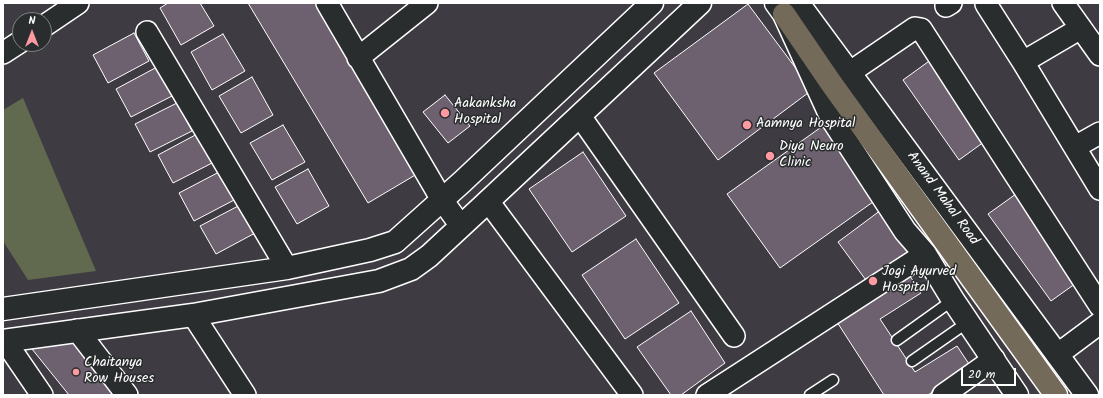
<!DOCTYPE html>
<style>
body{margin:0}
#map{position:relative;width:1103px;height:398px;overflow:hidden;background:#3e3c42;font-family:Kalam,sans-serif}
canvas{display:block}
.frame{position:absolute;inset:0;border:4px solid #fff;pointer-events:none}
.north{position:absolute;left:12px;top:12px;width:40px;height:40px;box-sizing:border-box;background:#2a2d2e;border:1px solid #7f8182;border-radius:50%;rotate:0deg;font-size:11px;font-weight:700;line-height:16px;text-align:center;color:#fff}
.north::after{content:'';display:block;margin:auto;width:14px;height:18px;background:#ff9aa2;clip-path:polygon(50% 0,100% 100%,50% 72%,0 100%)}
.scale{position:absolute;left:961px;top:368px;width:55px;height:18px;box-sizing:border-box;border:2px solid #fff;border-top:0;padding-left:5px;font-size:12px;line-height:14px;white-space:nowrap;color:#fff;-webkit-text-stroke:3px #2a2d2e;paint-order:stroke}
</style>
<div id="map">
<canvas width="1103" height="398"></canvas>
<div class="frame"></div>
<div class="north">N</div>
<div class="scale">20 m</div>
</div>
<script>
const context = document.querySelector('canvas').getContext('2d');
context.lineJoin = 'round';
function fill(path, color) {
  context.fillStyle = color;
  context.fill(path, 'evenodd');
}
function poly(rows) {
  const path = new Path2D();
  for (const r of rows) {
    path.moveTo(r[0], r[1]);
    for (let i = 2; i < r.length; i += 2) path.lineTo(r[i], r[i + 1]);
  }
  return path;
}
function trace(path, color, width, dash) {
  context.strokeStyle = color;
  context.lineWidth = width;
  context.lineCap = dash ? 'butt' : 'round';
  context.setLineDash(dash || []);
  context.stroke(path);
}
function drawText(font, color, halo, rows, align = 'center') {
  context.font = font + ' Kalam,sans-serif';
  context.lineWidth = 3;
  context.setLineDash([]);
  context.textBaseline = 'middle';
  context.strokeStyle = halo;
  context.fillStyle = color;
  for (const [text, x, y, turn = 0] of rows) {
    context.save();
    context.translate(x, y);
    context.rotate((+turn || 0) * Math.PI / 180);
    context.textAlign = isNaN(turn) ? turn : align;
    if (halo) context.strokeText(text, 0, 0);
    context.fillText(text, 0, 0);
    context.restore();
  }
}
const green = poly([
 [23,98,96,271,28,280,3,241,3,110]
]);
const building = poly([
 [168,3,200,3,214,26,181,45,160,8,168,3],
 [248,3,321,3,422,171,368,203,248,3],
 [748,4,812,90,718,160,654,73,748,4],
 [134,33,149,61,108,83,93,55,134,33],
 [223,34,245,71,212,90,191,52,223,34],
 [932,59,988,139,959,160,903,80,932,59],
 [157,67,172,96,131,117,116,89,157,67],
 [252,77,273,115,241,133,219,96,252,77],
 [445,95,470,126,448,143,423,112,445,95],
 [177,103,192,131,150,152,135,124,177,103],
 [827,123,880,197,780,268,727,194,827,123],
 [283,125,305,162,272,180,250,143,283,125],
 [199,133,214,162,173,183,158,155,199,133],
 [583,152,626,216,572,252,529,189,583,152],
 [308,169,329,206,297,224,275,187,308,169],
 [221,171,236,199,194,221,179,193,221,171],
 [1016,194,1079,281,1051,301,988,214,1016,194],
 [242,204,257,232,216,254,200,226,242,204],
 [881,210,914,256,871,287,838,242,881,210],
 [636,239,679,303,625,339,582,275,636,239],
 [910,276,921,293,880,319,915,372,957,346,971,367,928,395,884,395,837,322,910,276],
 [691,311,725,363,681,395,671,395,637,347,691,311],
 [76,339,119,395,69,395,32,349,76,339]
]);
const lane = poly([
 [897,340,953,300],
 [912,361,968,322],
 [810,395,833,380]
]);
const street = poly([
 [327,3,442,200,461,226],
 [1063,3,1100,55],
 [986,4,1023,62,1100,189],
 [946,6,951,3],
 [44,26,78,3],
 [147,32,287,268],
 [3,53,20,42],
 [358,58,427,3],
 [1023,62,1081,28],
 [849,73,915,28,921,29,1100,306],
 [580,116,734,336],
 [1075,147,1100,133],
 [488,201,632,395],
 [193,315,245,395],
 [77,330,127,395],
 [5,341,42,395],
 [1057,355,1100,323],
 [707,395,925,254],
 [943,395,994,359]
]);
const secondary = poly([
 [776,3,784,14,832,119,905,231,925,254,953,300,1017,395],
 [798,3,1087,395],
 [3,309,287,268,370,250,395,242,462,182,652,3],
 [3,341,193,315,379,281,411,269,429,256,484,205,700,3]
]);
const highway = poly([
 [784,14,831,83,1056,395]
]);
const markers = [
 [445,113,5,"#ff9aa2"],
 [747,125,5,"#ff9aa2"],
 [770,156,5,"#ff9aa2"],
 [873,281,5,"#ff9aa2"],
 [76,372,4,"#ff9aa2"]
];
const poiNames = [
 ["Aakanksha",454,105],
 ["Hospital",454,121],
 ["Aamnya Hospital",756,125],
 ["Diya Neuro",779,148],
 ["Clinic",779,164],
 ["Jogi Ayurved",882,273],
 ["Hospital",882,289],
 ["Chaitanya",84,364],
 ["Row Houses",84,380]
];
const streetNames = [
 ["Anand Mahal Road",942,199,54]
];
fill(green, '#61694f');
fill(building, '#6d606f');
trace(building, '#fff', 1);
trace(lane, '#fff', 13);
trace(street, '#fff', 24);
trace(secondary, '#fff', 25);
trace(highway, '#fff', 25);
trace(lane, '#2a2d2e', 10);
trace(street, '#2a2d2e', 21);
trace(secondary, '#2a2d2e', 22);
trace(highway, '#746a5a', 22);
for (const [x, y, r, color] of markers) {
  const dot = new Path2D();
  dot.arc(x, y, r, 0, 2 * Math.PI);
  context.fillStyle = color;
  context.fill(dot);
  trace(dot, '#2a2d2e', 1.5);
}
drawText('14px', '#fff', '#2a2d2e', poiNames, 'left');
drawText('14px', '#fff', '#2a2d2e', streetNames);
</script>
